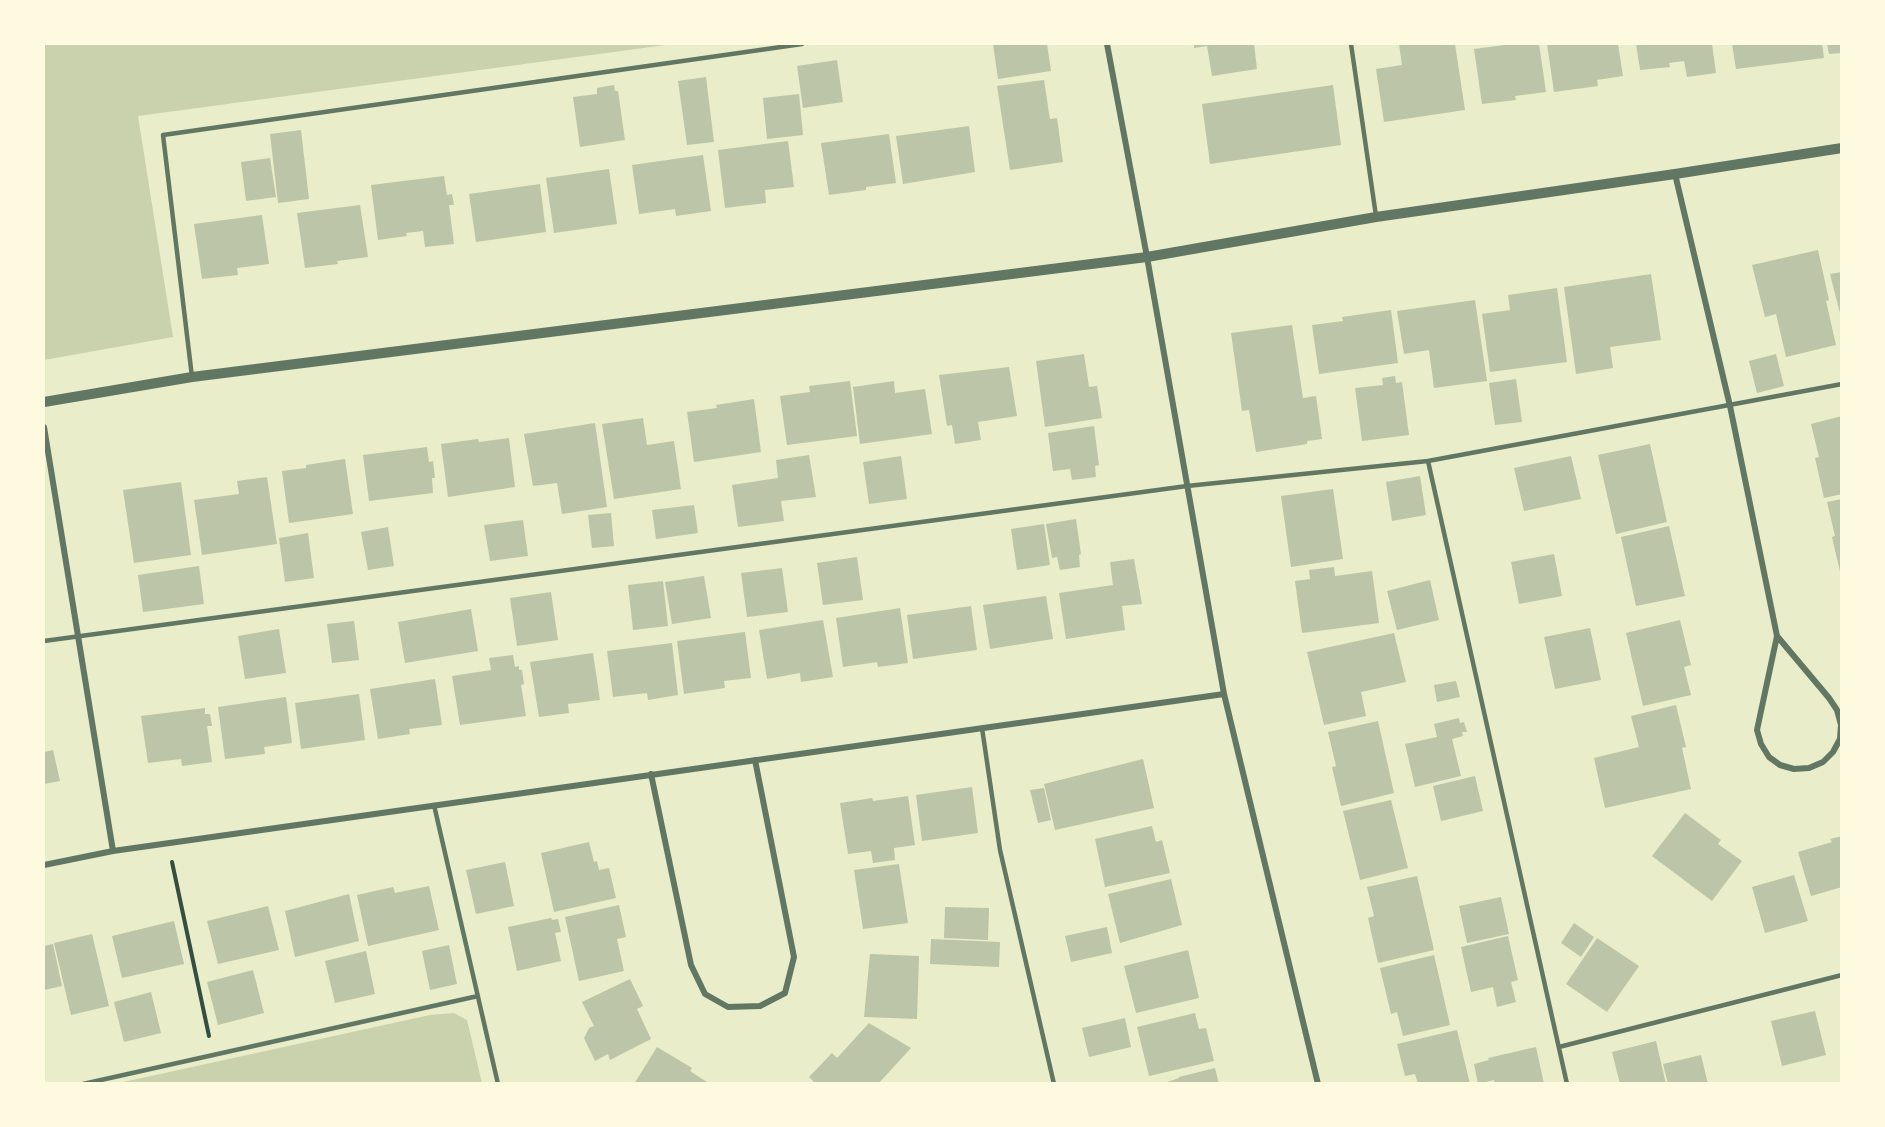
<!DOCTYPE html>
<style>
body{margin:0}
#map{position:relative;width:1885px;height:1127px;overflow:hidden;background:#e9edc9;font-family:"Open Sans",sans-serif}
canvas{display:block}
.frame{position:absolute;inset:0;border:45px solid #fefae0;pointer-events:none}
</style>
<div id="map">
<canvas width="1885" height="1127"></canvas>
<div class="frame"></div>
</div>
<script>
const context = document.querySelector('canvas').getContext('2d');
context.lineJoin = 'round';
function fill(path, color) {
  context.fillStyle = color;
  context.fill(path, 'evenodd');
}
function poly(rows) {
  const path = new Path2D();
  for (const r of rows) {
    path.moveTo(r[0], r[1]);
    for (let i = 2; i < r.length; i += 2) path.lineTo(r[i], r[i + 1]);
  }
  return path;
}
function trace(path, color, width, dash) {
  context.strokeStyle = color;
  context.lineWidth = width;
  context.lineCap = dash ? 'butt' : 'round';
  context.setLineDash(dash || []);
  context.stroke(path);
}
const green = poly([
 [44,44,673,44,138,116,173,337,44,360],
 [454,1013,467,1020,482,1083,119,1083,430,1015]
]);
const building = poly([
 [993,44,1047,44,1051,71,998,79],
 [1194,44,1254,44,1257,69,1212,76,1207,46,1194,48],
 [1399,44,1455,44,1465,110,1384,122,1376,69,1402,65],
 [1512,44,1539,44,1546,92,1515,96,1516,100,1482,104,1474,49],
 [1547,44,1618,44,1623,76,1597,80,1598,86,1554,92],
 [1636,44,1712,44,1716,73,1687,77,1684,61,1669,63,1670,67,1640,70],
 [1732,44,1822,44,1824,58,1736,69],
 [1827,44,1842,44,1842,53,1829,54],
 [837,60,843,102,803,108,797,66],
 [706,77,714,142,687,145,678,81],
 [1044,80,1050,119,1057,118,1063,162,1010,170,997,86],
 [614,85,615,91,618,91,625,140,580,147,573,97,597,94,597,88],
 [1333,85,1341,145,1210,164,1202,104],
 [799,94,803,135,767,139,763,98],
 [969,126,975,172,903,184,896,136],
 [301,130,309,199,278,203,270,134],
 [889,134,896,183,866,187,866,190,829,195,821,143],
 [788,141,794,187,765,190,766,203,725,208,718,150],
 [703,155,711,211,676,216,675,209,639,214,632,165],
 [270,158,276,197,246,201,241,162],
 [609,169,617,224,554,233,546,178],
 [444,176,447,195,452,194,454,205,449,205,454,244,425,247,423,231,406,233,407,236,378,240,371,185],
 [540,184,546,232,476,242,469,194],
 [360,205,368,257,337,261,338,264,305,268,297,213],
 [262,215,269,264,237,268,238,275,202,279,194,224],
 [1818,250,1829,300,1826,301,1836,345,1786,357,1776,314,1765,317,1752,265],
 [1842,272,1842,317,1841,317,1830,274],
 [1651,274,1661,340,1610,347,1613,368,1576,374,1564,287],
 [1557,288,1567,362,1490,372,1482,314,1510,310,1508,295],
 [1475,300,1487,381,1434,388,1429,350,1404,354,1397,311],
 [1391,310,1398,363,1319,374,1312,325,1343,321,1342,317],
 [1292,325,1303,398,1316,396,1322,439,1307,441,1307,444,1256,452,1249,410,1242,411,1231,333],
 [1084,354,1089,387,1097,386,1102,418,1045,427,1036,361],
 [1776,354,1784,386,1757,393,1749,361],
 [1009,367,1017,416,978,422,981,440,955,444,952,425,947,426,939,375],
 [1395,376,1396,383,1402,382,1409,435,1362,441,1355,388,1383,385,1382,378],
 [1516,379,1522,422,1495,425,1489,383],
 [850,381,857,436,787,445,780,396,810,392,809,386],
 [894,381,895,393,925,389,932,434,860,444,853,387],
 [754,399,761,452,694,462,687,412,717,408,716,405],
 [1842,416,1842,494,1824,498,1815,458,1819,457,1811,424],
 [643,418,647,445,674,441,681,489,614,499,602,424],
 [595,423,607,507,562,514,557,483,533,486,524,434],
 [1094,426,1099,465,1095,466,1096,477,1072,480,1070,469,1053,471,1048,433],
 [509,438,515,487,448,497,441,444,478,439,479,442],
 [1650,444,1667,522,1616,534,1598,455],
 [427,447,429,462,433,461,435,478,432,478,433,493,369,501,363,455],
 [809,455,816,497,781,501,784,521,738,527,732,485,778,478,776,460],
 [901,456,907,499,869,504,863,462],
 [1571,456,1581,499,1524,511,1514,468],
 [345,459,353,514,289,523,282,471,306,468,306,465],
 [1420,476,1426,515,1392,521,1386,482],
 [267,477,277,544,202,555,194,500,239,494,237,481],
 [181,482,191,555,134,563,123,490],
 [1333,489,1343,559,1291,567,1281,496],
 [1842,499,1842,576,1841,576,1832,537,1835,536,1827,502],
 [694,505,698,533,656,539,652,510],
 [611,513,614,546,592,548,588,515],
 [1076,519,1081,554,1079,555,1080,567,1060,570,1057,557,1052,558,1046,524],
 [523,520,528,556,490,561,484,525],
 [1044,524,1050,565,1017,570,1011,529],
 [1669,526,1685,596,1636,606,1621,537],
 [388,527,394,566,368,570,361,532],
 [308,533,314,578,285,582,279,538],
 [1554,554,1562,596,1519,604,1511,562],
 [857,557,863,600,823,605,817,563],
 [1134,559,1142,604,1122,606,1125,630,1066,639,1059,593,1113,585,1110,562],
 [199,566,204,604,143,612,138,575],
 [1334,567,1335,576,1372,571,1379,623,1302,633,1295,581,1310,579,1309,570],
 [782,568,788,612,747,617,741,573],
 [704,576,711,618,672,624,665,582],
 [1430,580,1439,620,1397,630,1387,591],
 [663,581,668,626,633,630,628,585],
 [551,592,558,640,517,646,510,598],
 [1046,596,1053,639,990,649,983,605],
 [971,606,977,650,913,659,907,615],
 [900,608,908,663,878,667,877,662,843,667,836,618],
 [471,609,478,651,405,663,398,622],
 [823,620,833,677,801,682,800,673,767,679,759,630],
 [1680,620,1691,665,1684,667,1691,695,1643,706,1626,633],
 [354,621,359,660,332,663,327,624],
 [1590,628,1601,680,1555,689,1544,637],
 [279,629,286,673,245,679,238,636],
 [745,632,751,678,724,681,725,688,684,694,677,641],
 [1394,633,1406,682,1361,692,1366,716,1324,725,1307,652],
 [672,643,678,695,648,700,647,693,613,697,607,651],
 [593,653,600,700,568,704,569,713,539,717,530,662],
 [513,655,515,667,519,666,519,670,522,670,524,684,521,685,526,716,460,725,452,676,491,670,489,658],
 [435,679,442,725,409,729,410,734,378,739,370,689],
 [1456,681,1460,697,1437,702,1434,685],
 [359,694,365,740,301,749,295,703],
 [286,697,292,743,264,747,265,754,225,759,218,707],
 [1676,705,1686,747,1682,748,1691,789,1605,808,1594,758,1639,747,1631,716],
 [205,708,205,714,210,714,212,726,207,726,212,762,182,766,181,759,148,763,141,716],
 [1459,718,1460,723,1464,722,1467,732,1462,732,1463,736,1452,739,1461,776,1415,787,1405,744,1437,737,1434,724],
 [1378,721,1394,793,1341,806,1332,767,1336,766,1328,732],
 [53,750,60,781,44,784,44,752],
 [1143,759,1154,808,1055,830,1044,784],
 [1475,776,1483,811,1441,821,1433,786],
 [972,787,978,833,922,841,916,795],
 [1044,788,1051,820,1038,823,1030,790],
 [908,796,915,845,894,848,895,860,873,863,871,851,848,854,840,803,872,798,873,801],
 [1391,800,1408,868,1360,880,1343,811],
 [1685,813,1721,840,1718,844,1742,861,1712,901,1652,856],
 [1152,826,1156,842,1162,840,1170,873,1105,887,1095,839],
 [1842,836,1842,887,1811,896,1798,852,1832,842,1830,839],
 [589,842,594,862,597,861,599,870,609,868,616,898,554,912,541,853],
 [505,862,514,906,476,914,466,870],
 [899,864,908,923,863,929,854,870],
 [1794,875,1808,921,1765,933,1752,887],
 [1417,876,1434,950,1378,963,1368,918,1374,916,1367,887],
 [1171,879,1182,925,1120,943,1108,894],
 [429,886,439,930,368,946,357,895,393,887,395,893],
 [349,894,359,941,295,957,285,911],
 [1501,897,1509,934,1467,943,1459,906],
 [619,905,626,937,617,939,624,971,579,981,565,917],
 [268,906,279,950,218,964,207,921],
 [945,907,989,908,988,940,944,938],
 [551,918,552,920,558,919,561,932,555,933,561,961,517,971,508,927],
 [174,921,184,964,122,978,112,936],
 [1574,923,1594,937,1581,957,1561,943],
 [1107,927,1112,953,1071,962,1065,936],
 [92,934,109,1006,71,1015,54,943],
 [1508,936,1518,980,1511,982,1516,1002,1497,1007,1493,987,1471,992,1461,947],
 [1597,938,1639,966,1607,1012,1566,984],
 [931,939,1000,942,999,967,930,964],
 [53,944,62,986,44,990,44,946],
 [449,945,457,984,430,990,422,951],
 [1188,950,1199,998,1136,1013,1124,966],
 [366,951,375,994,335,1003,325,961],
 [870,954,919,956,917,1019,864,1017],
 [1434,955,1450,1025,1403,1036,1397,1012,1391,1014,1380,968],
 [253,970,264,1013,218,1025,207,982],
 [630,979,643,1006,637,1009,651,1039,610,1060,608,1054,595,1061,584,1038,589,1028,594,1026,582,1002],
 [151,992,161,1033,124,1042,114,1002],
 [1815,1011,1826,1055,1782,1066,1771,1021],
 [1195,1013,1199,1029,1206,1028,1214,1061,1149,1076,1137,1027],
 [1125,1018,1131,1047,1089,1057,1082,1028],
 [869,1023,911,1048,878,1084,816,1084,809,1077,832,1053,837,1058],
 [1457,1030,1470,1084,1418,1084,1415,1074,1405,1076,1397,1044],
 [1656,1041,1666,1084,1620,1084,1612,1052],
 [657,1047,692,1068,690,1071,710,1084,634,1084],
 [1536,1047,1544,1084,1495,1084,1494,1080,1478,1084,1474,1064,1489,1060,1488,1058],
 [1701,1055,1708,1084,1668,1084,1663,1064],
 [1215,1068,1219,1084,1161,1084,1179,1078,1179,1077]
]);
const path = poly([
 [172,862,209,1036]
]);
const service = poly([
 [1351,44,1376,216],
 [192,377,163,135,802,44],
 [1428,461,1567,1084],
 [44,641,1187,486,1428,461,1842,384],
 [982,728,1000,850,1054,1084],
 [434,805,498,1084],
 [1559,1047,1842,975],
 [83,1084,478,996]
]);
const minor = poly([
 [1107,44,1147,257,1224,694,1318,1084],
 [1675,174,1730,406,1777,636,1757,730,1761,744,1769,757,1780,765,1794,769,1809,768,1823,762,1833,752,1840,739,1841,725,1837,710,1829,698,1777,636],
 [44,427,113,851],
 [651,774,691,965,705,994,728,1007,760,1006,785,993,794,957,755,760],
 [44,865,113,851,1224,694]
]);
const tertiary = poly([
 [44,402,192,377,1147,257,1376,217,1675,174,1842,148]
]);
fill(green, '#cad2ad');
fill(building, '#bcc5a7');
trace(path, '#344e41', 4);
trace(service, '#617663', 4.5);
trace(minor, '#617663', 6);
trace(tertiary, '#617663', 10);
</script>
